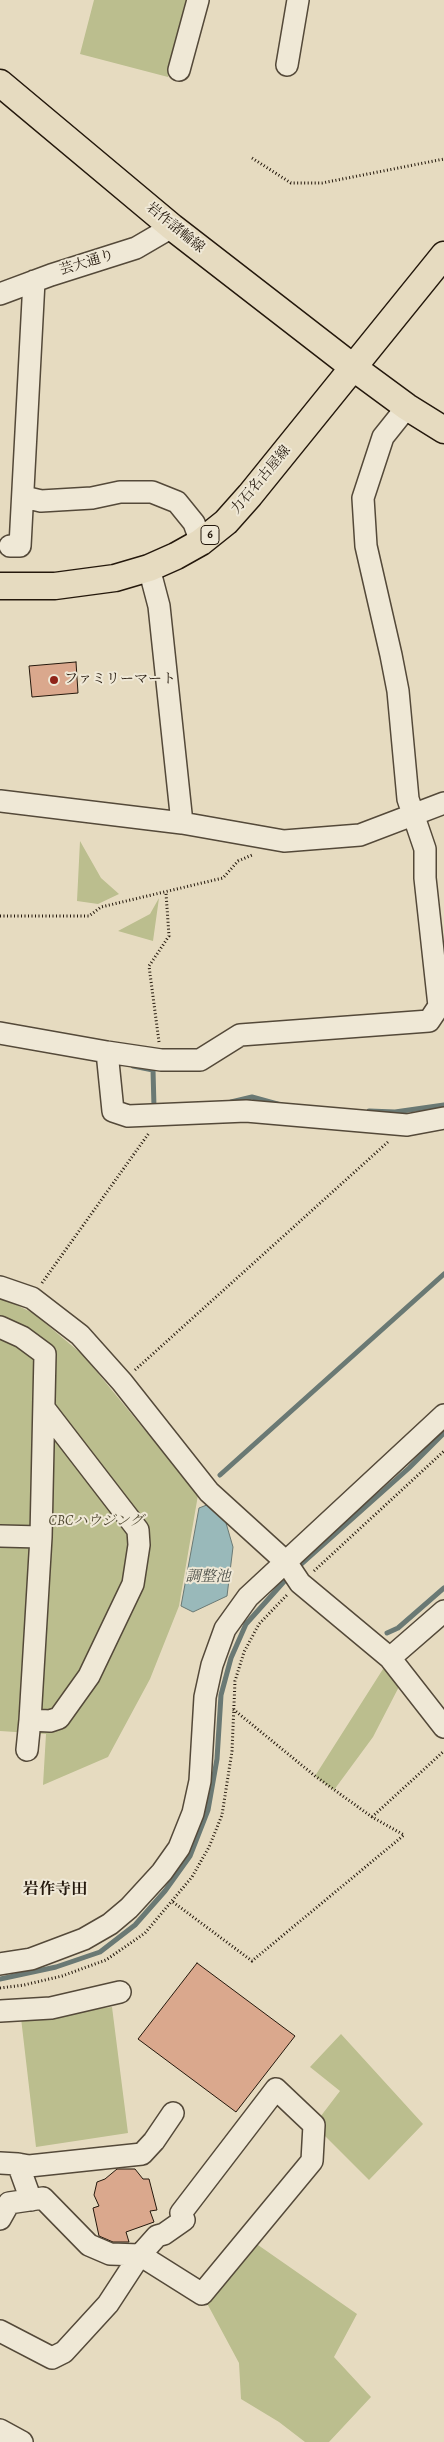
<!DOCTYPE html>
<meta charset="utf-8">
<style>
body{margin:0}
canvas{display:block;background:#e6dbc0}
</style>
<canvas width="444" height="2442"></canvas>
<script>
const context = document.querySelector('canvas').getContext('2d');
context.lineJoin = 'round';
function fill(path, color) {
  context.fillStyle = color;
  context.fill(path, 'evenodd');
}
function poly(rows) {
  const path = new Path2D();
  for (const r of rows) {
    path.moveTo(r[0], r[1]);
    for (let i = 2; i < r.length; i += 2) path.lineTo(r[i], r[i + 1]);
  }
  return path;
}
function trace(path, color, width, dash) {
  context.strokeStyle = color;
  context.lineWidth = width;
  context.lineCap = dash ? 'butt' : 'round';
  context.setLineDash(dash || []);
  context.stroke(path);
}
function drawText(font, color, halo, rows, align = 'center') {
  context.font = font + ' Alegreya,"Noto Serif JP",serif';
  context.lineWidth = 4;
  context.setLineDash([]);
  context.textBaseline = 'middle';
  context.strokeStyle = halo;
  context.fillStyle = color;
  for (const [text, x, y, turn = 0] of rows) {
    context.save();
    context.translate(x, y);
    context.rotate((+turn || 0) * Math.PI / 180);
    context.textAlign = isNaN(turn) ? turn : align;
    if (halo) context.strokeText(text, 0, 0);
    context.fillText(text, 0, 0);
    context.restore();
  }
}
const green = poly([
 [94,0,190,0,168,77,80,54],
 [80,841,101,878,119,894,98,904,77,901],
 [159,898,153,941,118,931,150,914],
 [0,1297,33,1313,83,1355,198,1495,179,1606,150,1679,108,1757,43,1785,46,1734,0,1731],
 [390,1658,404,1677,373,1737,334,1790,315,1776],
 [112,2007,128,2133,36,2147,21,2018],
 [341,2034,423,2124,369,2180,314,2125,340,2091,310,2067],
 [248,2238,357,2314,334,2357,371,2397,329,2442,305,2442,279,2422,241,2399,239,2363,202,2294]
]);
const water = poly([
 [212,1503,226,1523,233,1547,227,1596,193,1612,181,1606,199,1508,212,1503]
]);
const stream = poly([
 [133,1066,153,1070,154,1107,156,1107],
 [231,1102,252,1097,281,1105],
 [369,1111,395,1112,444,1105],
 [220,1475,444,1274],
 [297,1568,409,1468,444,1433],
 [387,1633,398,1628,444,1588],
 [0,1979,56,1967,100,1952,135,1925,165,1891,190,1856,208,1810,217,1759,221,1695,231,1658,246,1624,289,1576]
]);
const building = poly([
 [76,662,78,693,32,697,29,666,76,662],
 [197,1963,295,2036,236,2112,138,2039,197,1963],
 [117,2169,135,2169,143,2179,149,2179,157,2210,150,2211,154,2222,126,2232,129,2242,113,2242,99,2236,93,2208,99,2206,94,2195,97,2182,105,2179,117,2169]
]);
const path = poly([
 [252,158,291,183,322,183,444,159],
 [0,916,89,916,101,907,223,878,238,861,252,855],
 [159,1042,149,966,169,936,166,893],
 [42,1283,149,1133],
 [135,1370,389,1141],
 [314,1571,444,1451],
 [372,1817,444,1751],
 [173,1902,252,1961,404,1835,372,1817,315,1776,233,1709],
 [0,1988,24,1985,62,1976,106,1960,145,1933,192,1877,209,1847,222,1815,232,1751,235,1681,244,1652,259,1624,287,1595]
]);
const minor = poly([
 [287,65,298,0],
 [179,70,198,0],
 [0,294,51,275,136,248,172,227],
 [24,497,41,501,92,498,120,492,152,492,177,502,194,523,201,542],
 [10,546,20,546,34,281],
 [149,568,159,606,182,823],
 [0,801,182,823,284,841,360,835,444,803],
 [0,1033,107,1052,161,1060,200,1060,240,1035,429,1021,439,1006,425,878,425,849,408,799,398,691,391,655,366,546,363,498,383,437,407,407],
 [107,1052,113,1111,128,1116,246,1111,407,1125,444,1118],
 [0,1287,32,1298,80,1335,122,1382,209,1492,286,1562,300,1583,390,1658,444,1727],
 [0,1327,22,1337,45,1354,41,1537,30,1720,50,1721,59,1718,89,1676,133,1584,139,1545,138,1530,44,1408],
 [0,1536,41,1537],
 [390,1658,444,1611],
 [27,1750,30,1720],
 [0,1964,31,1959,84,1939,110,1924,129,1908,162,1872,179,1848,193,1813,200,1781,205,1697,212,1665,225,1629,248,1597,444,1415],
 [0,2011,51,2008,120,1992],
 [276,2089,314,2125,312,2161,202,2294,140,2255,157,2236,164,2234,184,2220,181,2213,276,2089],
 [0,2163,18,2164,31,2200],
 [18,2164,29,2166,142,2154,154,2141,173,2113],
 [0,2219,9,2203,43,2198,89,2245,110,2254,140,2255,108,2304,64,2352,52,2358,0,2331],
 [0,2430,22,2442]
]);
const major = poly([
 [0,83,172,227,354,368,407,407,444,430],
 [0,586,55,586,115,578,149,568,176,556,201,542,226,522,250,495,444,255]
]);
const markers = [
 [54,680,5,"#8f2418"]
];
const shields = [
 [210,535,18]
];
const shieldNames = [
 ["6",210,535]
];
const streetNames = [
 ["岩作諸輪線",175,228,39],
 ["芸大通り",87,263,-17],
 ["力石名古屋線",261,480,-50]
];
const poiNames = [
 ["ファミリーマート",64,680]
];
const parkNames = [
 ["CBCハウジング",96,1522]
];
const waterNames = [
 ["調整池",208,1577]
];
const quarterNames = [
 ["岩作寺田",55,1890]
];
fill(green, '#bbbe8e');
fill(water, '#99b9ba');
trace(water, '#6a7974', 1);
trace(stream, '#6a7974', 5);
fill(building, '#daa88d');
trace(building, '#24180c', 1);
trace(minor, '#544939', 24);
trace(major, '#24180c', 29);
trace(path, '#24180c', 3, [1, 2.5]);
trace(minor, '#efe8d6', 21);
trace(major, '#e6dbc0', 26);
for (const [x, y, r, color] of markers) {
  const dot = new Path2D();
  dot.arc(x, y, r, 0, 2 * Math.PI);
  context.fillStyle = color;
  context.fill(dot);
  trace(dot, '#efe8d6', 2);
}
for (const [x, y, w] of shields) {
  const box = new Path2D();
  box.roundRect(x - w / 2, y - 9.5, w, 19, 4);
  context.fillStyle = '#efe8d6';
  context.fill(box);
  trace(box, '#24180c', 1);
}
drawText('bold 12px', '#24180c', null, shieldNames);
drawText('14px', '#24180c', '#efe8d6', streetNames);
drawText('14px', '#24180c', '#efe8d6', poiNames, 'left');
drawText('italic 14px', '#514a33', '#efe8d6', parkNames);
drawText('italic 15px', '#4d5049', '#efe8d6', waterNames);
drawText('bold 16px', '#24180c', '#efe8d6', quarterNames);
</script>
